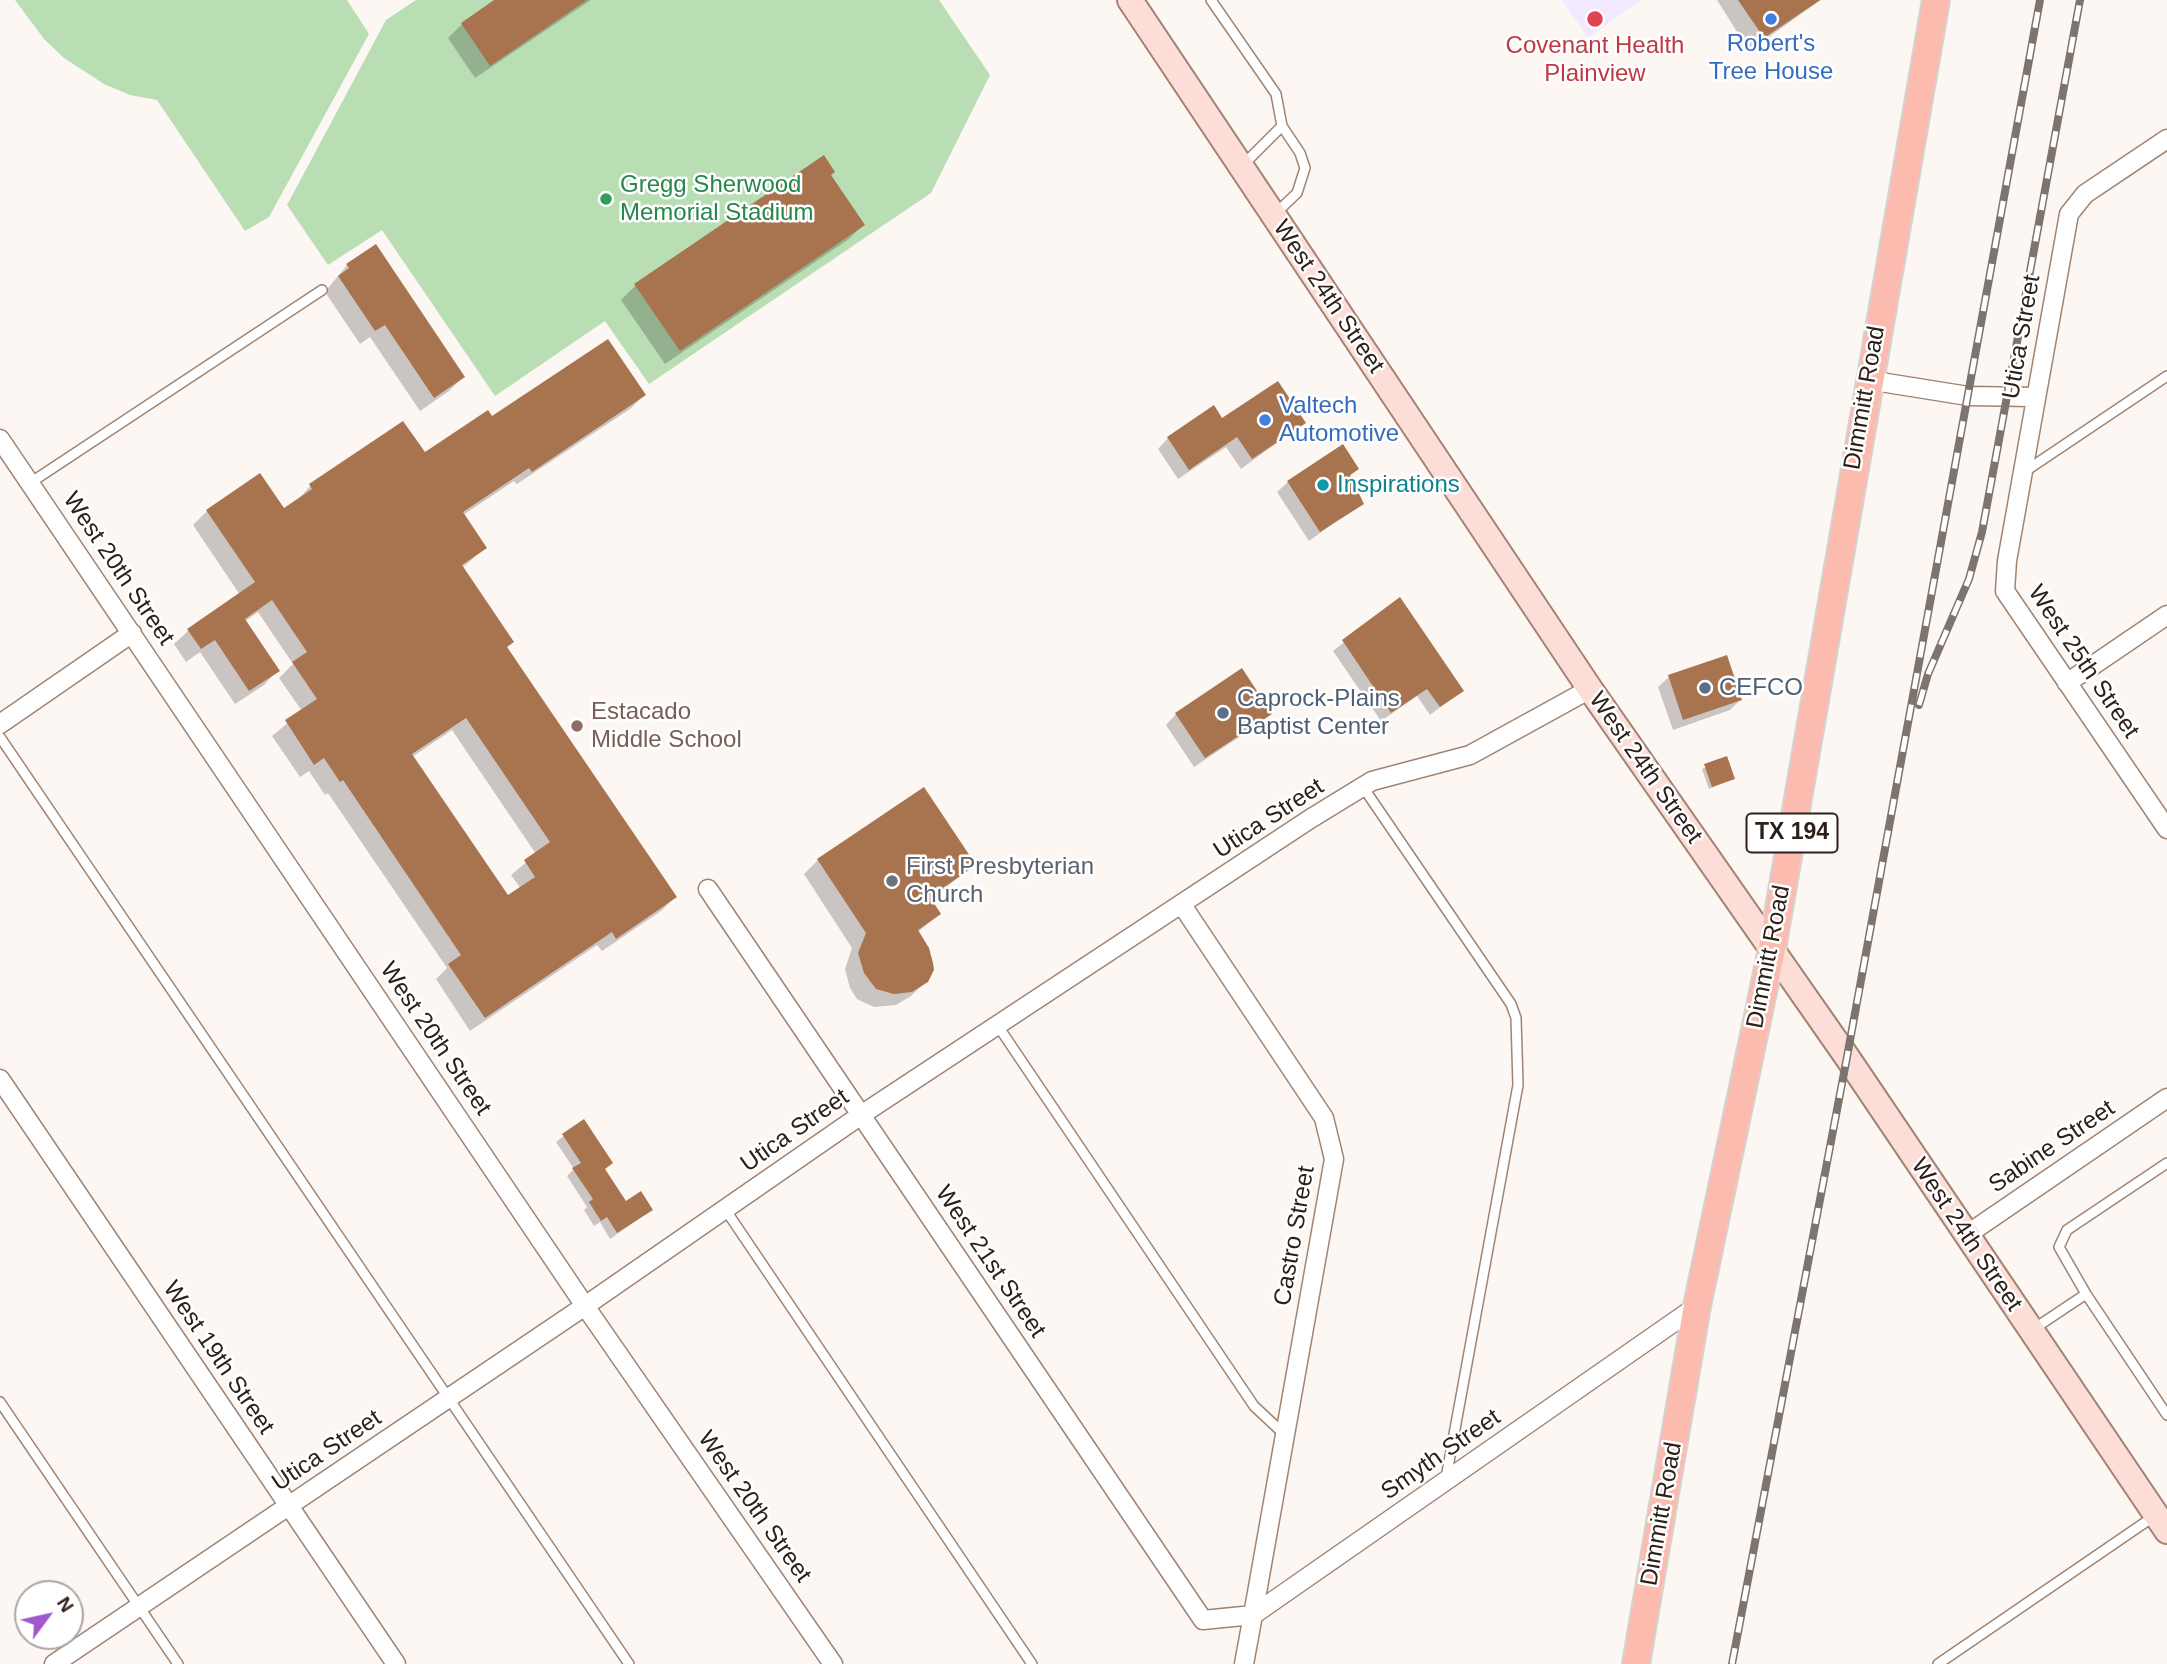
<!DOCTYPE html>
<style>
body{margin:0}
#map{position:relative;width:2167px;height:1664px;overflow:hidden;background:#fdf7f3;font-family:Helvetica,sans-serif}
canvas{display:block}
.north{position:absolute;left:14px;top:1580px;width:70px;height:70px;box-sizing:border-box;background:#fff;border:2px solid #aba6a3;border-radius:50%;rotate:57deg;font-size:19px;font-weight:700;line-height:28px;text-align:center;color:#2c211a}
.north::after{content:'';display:block;margin:auto;width:24px;height:32px;background:#a158cc;clip-path:polygon(50% 0,100% 100%,50% 72%,0 100%)}
</style>
<div id="map">
<canvas width="2167" height="1664"></canvas>
<div class="north">N</div>
</div>
<script>
const context = document.querySelector('canvas').getContext('2d');
context.lineJoin = 'round';
function fill(path, color) {
  context.fillStyle = color;
  context.fill(path, 'evenodd');
}
function poly(rows) {
  const path = new Path2D();
  for (const r of rows) {
    path.moveTo(r[0], r[1]);
    for (let i = 2; i < r.length; i += 2) path.lineTo(r[i], r[i + 1]);
  }
  return path;
}
function trace(path, color, width, dash) {
  context.strokeStyle = color;
  context.lineWidth = width;
  context.lineCap = dash ? 'butt' : 'round';
  context.setLineDash(dash || []);
  context.stroke(path);
}
function drawText(font, color, halo, rows, align = 'center') {
  context.font = font + ' Helvetica,sans-serif';
  context.lineWidth = 5;
  context.setLineDash([]);
  context.textBaseline = 'middle';
  context.strokeStyle = halo;
  context.fillStyle = color;
  for (const [text, x, y, turn = 0] of rows) {
    context.save();
    context.translate(x, y);
    context.rotate((+turn || 0) * Math.PI / 180);
    context.textAlign = isNaN(turn) ? turn : align;
    if (halo) context.strokeText(text, 0, 0);
    context.fillText(text, 0, 0);
    context.restore();
  }
}
const medical = poly([
 [1562,0,1641,0,1588,38]
]);
const green = poly([
 [15,0,347,0,369,34,269,217,245,231,157,100,130,95,104,84,64,58,44,39],
 [416,0,939,0,990,75,931,193,649,384,605,321,495,396,382,230,328,265,287,205,386,20]
]);
const shadow = poly([
 [498,0,591,0,475,78,448,38,462,24],
 [1717,0,1821,0,1749,51],
 [830,176,863,225,849,239,665,364,621,300,636,285],
 [347,265,463,377,449,391,420,411,370,337,360,344,325,292],
 [644,395,630,409,517,484,514,481,463,515,485,548,462,568,506,648,675,897,661,911,602,951,597,945,470,1031,436,979,447,968,328,793,325,795,309,771,300,777,272,736,302,711,279,678,293,664,258,612,244,622,277,671,264,685,235,704,200,652,186,662,174,644,188,631,240,595,193,525,207,511,283,510,297,501,310,486,403,423,424,455,491,419],
 [452,730,536,854,511,875,521,889,508,898,412,757],
 [1304,423,1241,469,1226,447,1178,479,1158,449,1168,438],
 [1357,469,1349,477,1362,503,1309,541,1277,492,1288,482],
 [1399,599,1461,691,1430,715,1417,696,1381,721,1333,651],
 [1726,657,1740,700,1730,710,1673,730,1658,687,1669,677],
 [1176,714,1270,714,1259,724,1194,767,1166,725],
 [1726,758,1733,779,1709,789,1702,769],
 [818,860,974,865,930,900,939,914,917,933,926,981,911,996,896,1005,874,1007,857,999,850,988,845,969,852,948,804,874],
 [583,1121,604,1170,626,1204,651,1210,610,1239,600,1222,594,1226,584,1210,587,1207,567,1176,574,1169,556,1142]
]);
const building = poly([
 [494,0,587,0,490,66,461,23],
 [1738,0,1820,0,1764,38],
 [824,155,835,172,831,175,865,225,680,351,634,284],
 [376,244,465,377,434,398,385,325,375,331,338,276,349,268,346,264],
 [608,339,646,395,532,472,529,468,463,512,487,548,462,565,514,642,507,647,677,897,616,939,612,932,485,1018,448,964,461,955,343,780,340,782,324,758,314,765,285,720,317,699,292,662,307,652,272,600,245,619,280,671,249,691,215,640,201,649,187,629,255,582,206,510,260,473,284,508,312,489,309,484,403,421,425,452,488,410,492,416],
 [466,718,550,842,524,860,535,877,508,895,412,754],
 [1278,381,1306,423,1252,459,1237,437,1189,470,1167,437,1214,405,1222,418],
 [1343,444,1359,469,1350,475,1364,504,1320,532,1287,481],
 [1400,597,1464,691,1440,707,1427,689,1391,713,1342,640],
 [1727,655,1742,700,1683,720,1668,675],
 [1242,668,1272,714,1205,758,1175,713],
 [1727,756,1735,779,1712,787,1704,764],
 [924,787,976,865,930,897,941,914,918,930,929,948,933,963,934,970,928,982,912,992,894,994,876,989,864,973,858,953,866,933,817,859],
 [584,1119,613,1163,605,1169,626,1201,641,1191,653,1210,617,1233,607,1217,601,1221,589,1202,593,1199,572,1168,581,1163,562,1134]
]);
const lane = poly([
 [1211,0,1276,94,1282,126,1242,166],
 [1276,213,1297,193,1305,168,1300,153,1282,126],
 [2024,472,2167,376],
 [30,483,322,290],
 [0,737,629,1664],
 [1363,787,1511,1004,1516,1018,1518,1085,1446,1478],
 [998,1026,1254,1406,1285,1435],
 [2167,1163,2067,1230,2059,1247,2086,1294,2167,1415],
 [725,1209,1032,1664],
 [2032,1330,2086,1294],
 [0,1402,178,1664],
 [1938,1664,2153,1517]
]);
const street = poly([
 [2167,139,2085,194,2069,214,2007,561,2005,591,2167,829],
 [1868,380,1968,396,2035,397],
 [0,439,585,1306,833,1664],
 [2067,683,2167,615],
 [0,724,132,633],
 [708,889,1203,1620,1253,1615,1334,1159,1324,1118,1182,905],
 [0,1079,396,1664],
 [1965,1236,2167,1098],
 [54,1664,585,1306,861,1115,1310,819,1372,781,1470,755,1590,689],
 [1244,1664,1253,1615,1697,1306]
]);
const secondary = poly([
 [1130,0,1590,689,1847,1057,2167,1531]
]);
const primary = poly([
 [1636,1664,1697,1306,1772,949,1936,0]
]);
const rail = poly([
 [1919,705,1928,674,1969,579,1982,532,2080,0],
 [1732,1664,1847,1057,2040,0]
]);
const markers = [
 [1595,19,9,"#e0444e"],
 [1771,19,7,"#3f7fe0"],
 [606,199,7,"#2e9e5b"],
 [1265,420,7,"#3f7fe0"],
 [1323,485,7,"#0f9aa8"],
 [1705,688,7,"#5c6f8a"],
 [1223,713,7,"#5c6f8a"],
 [577,726,7,"#8d6e63"],
 [892,881,7,"#6b7280"]
];
const shields = [
 [1792,833,91]
];
const shieldNames = [
 ["TX 194",1792,833]
];
const shopNames = [
 ["Robert's",1771,44],
 ["Tree House",1771,72],
 ["Valtech",1279,406,"left"],
 ["Automotive",1279,434,"left"]
];
const healthNames = [
 ["Covenant Health",1595,46],
 ["Plainview",1595,74]
];
const leisureNames = [
 ["Gregg Sherwood",620,185],
 ["Memorial Stadium",620,213]
];
const streetNames = [
 ["West 24th Street",1328,297,56],
 ["Utica Street",2022,337,-80],
 ["Dimmitt Road",1865,398,-80],
 ["West 20th Street",118,569,56],
 ["West 25th Street",2083,662,56],
 ["West 24th Street",1645,768,55],
 ["Utica Street",1269,819,-33],
 ["Dimmitt Road",1769,957,-79],
 ["West 20th Street",435,1039,56],
 ["Utica Street",795,1131,-35],
 ["Sabine Street",2052,1147,-34],
 ["West 24th Street",1966,1235,56],
 ["Castro Street",1295,1236,-80],
 ["West 21st Street",990,1262,56],
 ["West 19th Street",218,1358,56],
 ["Utica Street",327,1451,-34],
 ["Smyth Street",1441,1455,-35],
 ["West 20th Street",754,1507,55],
 ["Dimmitt Road",1662,1514,-80]
];
const cultureNames = [
 ["Inspirations",1337,485]
];
const serviceNames = [
 ["CEFCO",1719,688],
 ["Caprock-Plains",1237,699],
 ["Baptist Center",1237,727]
];
const educationNames = [
 ["Estacado",591,712],
 ["Middle School",591,740]
];
const worshipNames = [
 ["First Presbyterian",906,867],
 ["Church",906,895]
];
fill(medical, '#f3e9fe');
fill(green, '#b9deb3');
fill(shadow, '#0003');
fill(building, '#a8744f');
trace(lane, '#a08472', 12);
trace(street, '#a08472', 21);
trace(secondary, '#a08472', 28);
trace(primary, '#d5d3d1', 30);
trace(lane, '#fff', 9);
trace(street, '#fff', 18);
trace(secondary, '#fdddd7', 24);
trace(primary, '#fbbbaf', 26);
trace(rail, '#7d746e', 8);
trace(rail, '#fff', 5, [16]);
for (const [x, y, r, color] of markers) {
  const dot = new Path2D();
  dot.arc(x, y, r, 0, 2 * Math.PI);
  context.fillStyle = color;
  context.fill(dot);
  trace(dot, '#fff', 2.5);
}
for (const [x, y, w] of shields) {
  const box = new Path2D();
  box.roundRect(x - w / 2, y - 19.5, w, 39, 5);
  context.fillStyle = '#fff';
  context.fill(box);
  trace(box, '#2c211a', 2);
}
drawText('bold 23px', '#2c211a', null, shieldNames);
drawText('24px', '#366cbe', '#fff', shopNames);
drawText('24px', '#be3a42', '#fff', healthNames);
drawText('24px', '#27864d', '#fff', leisureNames, 'left');
drawText('24px', '#2c211a', '#fff', streetNames);
drawText('24px', '#0d838f', '#fff', cultureNames, 'left');
drawText('24px', '#4e5e75', '#fff', serviceNames, 'left');
drawText('24px', '#785e54', '#fff', educationNames, 'left');
drawText('24px', '#5b616d', '#fff', worshipNames, 'left');
</script>
